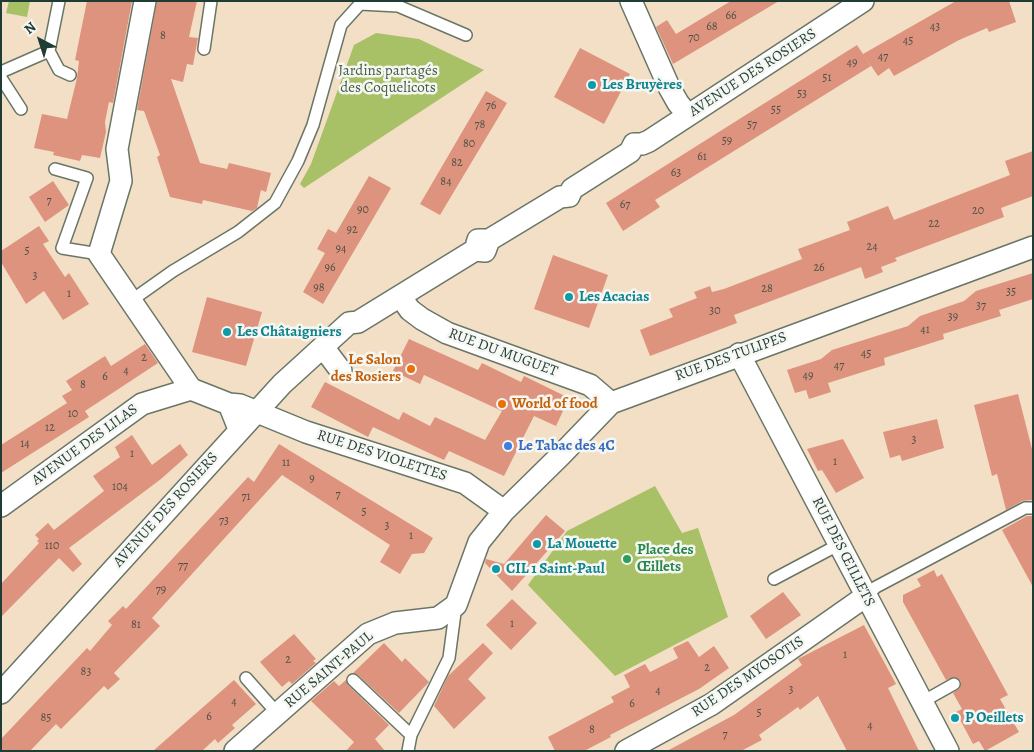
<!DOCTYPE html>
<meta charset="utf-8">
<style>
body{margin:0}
#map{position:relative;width:1034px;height:752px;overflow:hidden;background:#f3dfc5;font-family:Alegreya,serif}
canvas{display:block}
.frame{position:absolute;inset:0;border:2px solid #1f3d34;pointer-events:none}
.north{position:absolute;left:15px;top:15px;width:50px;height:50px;-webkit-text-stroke:4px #f6f6f2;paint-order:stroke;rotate:320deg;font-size:14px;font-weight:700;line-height:20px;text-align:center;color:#1f3d34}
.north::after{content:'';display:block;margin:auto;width:18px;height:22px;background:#1f3d34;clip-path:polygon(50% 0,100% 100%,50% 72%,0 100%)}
</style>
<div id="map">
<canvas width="1034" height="752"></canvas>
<div class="frame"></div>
<div class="north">N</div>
</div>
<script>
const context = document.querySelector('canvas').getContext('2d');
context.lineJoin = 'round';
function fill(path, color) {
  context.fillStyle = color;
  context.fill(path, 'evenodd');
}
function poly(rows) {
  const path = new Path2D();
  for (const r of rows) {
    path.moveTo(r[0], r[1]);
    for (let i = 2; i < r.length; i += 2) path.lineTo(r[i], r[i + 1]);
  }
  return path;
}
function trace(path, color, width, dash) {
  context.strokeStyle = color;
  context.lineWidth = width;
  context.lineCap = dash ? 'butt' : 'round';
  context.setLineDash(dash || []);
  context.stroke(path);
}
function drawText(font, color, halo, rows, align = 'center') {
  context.font = font + ' Alegreya,serif';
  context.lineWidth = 5;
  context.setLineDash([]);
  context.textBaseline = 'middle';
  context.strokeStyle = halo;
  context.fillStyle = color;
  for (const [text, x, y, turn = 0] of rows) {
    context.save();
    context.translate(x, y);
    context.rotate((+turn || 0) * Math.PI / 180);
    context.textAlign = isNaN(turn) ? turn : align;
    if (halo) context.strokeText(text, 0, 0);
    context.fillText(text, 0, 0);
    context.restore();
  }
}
const green = poly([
 [9,1,30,1,27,17,6,13],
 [376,33,419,39,484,70,304,188,300,184,311,164,354,45],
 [655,486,682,533,698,528,728,617,615,676,528,585,567,531]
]);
const building = poly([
 [87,1,132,1,113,103,109,102,105,122,106,132,100,158,82,155,80,161,53,155,54,152,34,148,42,114,67,119,77,78,79,61,75,60],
 [157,1,197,1,189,37,198,38,193,65,187,64,183,82,171,79,200,163,227,169,229,163,271,173,266,192,261,190,257,208,252,211,203,200,202,204,170,197,157,157,160,155,144,111,137,110],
 [731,1,779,1,673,64,656,27,667,20,676,34],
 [956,1,1009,1,1016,22,989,32,987,28,959,40,894,76,889,68,878,76,863,54],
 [857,45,871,66,655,200,660,207,623,231,606,203],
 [580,48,630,74,604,124,554,97],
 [486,91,507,103,440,215,420,204],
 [1033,151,1033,196,1001,208,1004,217,895,258,897,261,881,267,883,272,865,279,861,267,734,315,737,323,650,356,640,330,673,317,669,309,697,298,694,292,710,286,712,292,724,289,802,259,798,249,850,230,847,222,888,206,894,220,1010,175,1005,161],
 [369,176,391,188,323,304,303,292,325,253,317,249,328,229,336,233],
 [53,181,69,205,45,222,29,197],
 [39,226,49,241,43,244,65,277,69,273,89,304,63,320,44,291,26,304,1,262,1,251],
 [553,255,608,275,589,328,534,309],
 [1033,273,1033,299,999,310,1001,316,943,334,944,339,884,358,885,365,828,383,831,392,809,399,806,390,795,393,787,370,821,359,832,350,908,326,920,316,964,301,976,291],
 [207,297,262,312,246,366,192,352],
 [409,339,478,370,482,363,521,382,524,376,569,398,556,426,534,416,504,476,449,451,444,460,373,427,368,437,311,407,325,382,399,420,403,412,430,426,435,417,485,440,502,411,424,375,420,384,393,371],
 [145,344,158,363,85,411,89,417,1,473,1,445,67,403,62,396,72,390,66,381,105,356,111,366],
 [1018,394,1033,453,1033,500,1022,501,1006,510,997,474,992,476,974,405],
 [937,419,944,448,902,461,900,455,890,458,883,432],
 [132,435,152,465,180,444,188,455,161,479,69,548,82,564,73,572,59,558,1,617,1,584,39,543,37,541,39,539,35,535,48,523,54,530,104,491,93,476,120,457,115,447],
 [843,439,864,478,836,493,822,470,818,471,807,449],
 [279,444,433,538,424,553,412,554,400,574,380,562,390,545,282,475,152,618,160,626,114,673,120,679,108,690,104,686,61,729,56,724,30,751,1,751,1,739,87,648,90,651,112,625,108,621,123,606,126,609,248,477,254,482],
 [546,515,565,531,512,591,485,563,486,559,504,564],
 [1027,516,1033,516,1033,587,1002,530],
 [934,570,937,577,942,574,1008,695,1000,699,1019,732,985,751,979,741,973,744,956,712,962,709,953,693,960,688,961,681,955,677,946,680,903,602,903,595,921,586,917,579],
 [783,592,801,615,766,639,750,616],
 [512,599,537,623,511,650,486,625],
 [864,625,896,684,888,688,919,751,847,751,818,696,800,710,798,707,759,735,762,740,741,751,667,751,734,715,802,665,798,659],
 [294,634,316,659,313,661,316,663,292,684,289,681,282,687,260,662],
 [688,641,699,657,714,646,729,668,699,689,610,735,611,737,584,751,555,751,548,737,614,702,611,697,630,687,624,675,645,664,650,672,678,658,673,648],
 [384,643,402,662,405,658,429,682,399,713,358,675,353,673],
 [483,643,493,653,468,679,486,698,454,729,434,706,448,676],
 [234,680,256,704,232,725,235,728,218,743,215,739,202,751,153,751],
 [346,680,348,685,389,725,375,739,385,751,346,751,354,742,311,701,334,681,339,686]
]);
const lane = poly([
 [204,49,211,1],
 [49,51,59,70,70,75],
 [1,72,49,51,59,1],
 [1,78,21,109],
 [55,169,87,178,62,248,99,254],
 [132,300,173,271,238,232,275,203,298,161,313,125,341,25,360,4,398,6,466,35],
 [774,579,840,544],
 [866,596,876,587,1025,508,1033,508],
 [246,678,277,713],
 [353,680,411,735],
 [922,702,954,684],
 [408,751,411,735,449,658,456,605]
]);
const street = poly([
 [145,1,117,149,121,181,99,254,191,389],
 [631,1,669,87,678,103,688,115],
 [477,243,478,240,489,240,560,197,569,196,572,189,630,152,634,144,642,144,649,141,863,1],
 [400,296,410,310,422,319,447,333,590,385,611,403],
 [323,347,341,371],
 [739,354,948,751],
 [239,429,229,404,240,405,306,432,465,483,504,511],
 [1,506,142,404,191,389,229,404],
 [1,693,282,384,349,323,358,322,475,250,485,251,489,240],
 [235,751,368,634,395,623,438,618,456,605,479,542,504,511,561,455,611,403,1033,247],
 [626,751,712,704,866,596]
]);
const markers = [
 [592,85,5,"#0f9aa8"],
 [569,297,5,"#0f9aa8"],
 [227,332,5,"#0f9aa8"],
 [411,369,5,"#e8710a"],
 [502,404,5,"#e8710a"],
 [508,446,5,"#3f7fe0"],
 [537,544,5,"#0f9aa8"],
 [627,559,5,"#2e9e5b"],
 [496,569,5,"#0f9aa8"],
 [955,718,5,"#0f9aa8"]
];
const numberNames = [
 ["66",731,16],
 ["68",712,27],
 ["43",935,27],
 ["8",163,36],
 ["70",694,38],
 ["45",908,41],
 ["47",883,57],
 ["49",852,63],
 ["51",827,78],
 ["53",802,94],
 ["76",491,106],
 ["55",776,110],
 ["78",480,125],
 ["57",752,125],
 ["59",727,141],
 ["80",469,144],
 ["61",702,157],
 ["82",457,163],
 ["63",676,173],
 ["84",446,182],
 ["7",49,201],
 ["67",625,205],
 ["90",363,210],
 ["20",978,211],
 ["22",934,224],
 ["92",352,230],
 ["24",872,247],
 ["94",341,249],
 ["5",27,251],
 ["96",330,268],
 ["26",819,268],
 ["3",35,276],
 ["98",319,288],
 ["28",767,289],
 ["35",1011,292],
 ["1",69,294],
 ["37",981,306],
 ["30",715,311],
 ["39",953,317],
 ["41",925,330],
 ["45",866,354],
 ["2",144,358],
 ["47",839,366],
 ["4",126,371],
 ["49",808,376],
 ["6",105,377],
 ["8",83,385],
 ["10",73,414],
 ["12",50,428],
 ["3",914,440],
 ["14",25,444],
 ["1",132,454],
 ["1",835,462],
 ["11",286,463],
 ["9",312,479],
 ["104",120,487],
 ["7",338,495],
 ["71",246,497],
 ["5",364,512],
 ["73",224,521],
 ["3",387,526],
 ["1",411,536],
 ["110",52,546],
 ["77",183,566],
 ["79",161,590],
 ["1",512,624],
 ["81",136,625],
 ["1",845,655],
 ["2",288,660],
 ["2",707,668],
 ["83",86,672],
 ["3",791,690],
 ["4",658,691],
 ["4",234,702],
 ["6",632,704],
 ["5",759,713],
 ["6",209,717],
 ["85",46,718],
 ["4",870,726],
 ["8",592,730],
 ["7",725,735]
];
const parkNames = [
 ["Jardins partagés",388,71],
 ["des Coquelicots",388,88]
];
const streetNames = [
 ["AVENUE DES ROSIERS",753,73,-33],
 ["RUE DU MUGUET",503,353,20],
 ["RUE DES TULIPES",731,357,-20],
 ["AVENUE DES LILAS",85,445,-36],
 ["RUE DES VIOLETTES",382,456,18],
 ["AVENUE DES ROSIERS",166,510,-48],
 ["RUE DES ŒILLETS",843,552,63],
 ["RUE SAINT-PAUL",329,670,-40],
 ["RUE DES MYOSOTIS",748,677,-34]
];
const cultureNames = [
 ["Les Bruyères",602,85],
 ["Les Acacias",579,297],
 ["Les Châtaigniers",237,332],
 ["La Mouette",547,544],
 ["CIL 1 Saint-Paul",506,569],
 ["P Oeillets",965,718]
];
const foodNames = [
 ["Le Salon",401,360],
 ["des Rosiers",401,377],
 ["World of food",512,404,"left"]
];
const shopNames = [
 ["Le Tabac des 4C",518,446]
];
const leisureNames = [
 ["Place des",637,550],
 ["Œillets",637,567]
];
fill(green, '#a8c066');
fill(building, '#dd937d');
trace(lane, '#697667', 14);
trace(street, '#697667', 24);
trace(lane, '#fff', 11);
trace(street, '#fff', 21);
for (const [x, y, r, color] of markers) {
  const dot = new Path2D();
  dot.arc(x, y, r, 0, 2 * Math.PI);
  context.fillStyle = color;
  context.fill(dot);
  trace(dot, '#f6f6f2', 2);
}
drawText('12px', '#4e5246', null, numberNames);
drawText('15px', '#415e40', '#f6f6f2', parkNames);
drawText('15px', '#1f3d34', '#f6f6f2', streetNames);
drawText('bold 15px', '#0d838f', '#f6f6f2', cultureNames, 'left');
drawText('bold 15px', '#c56008', '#f6f6f2', foodNames, 'right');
drawText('bold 15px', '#366cbe', '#f6f6f2', shopNames, 'left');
drawText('bold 15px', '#27864d', '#f6f6f2', leisureNames, 'left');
</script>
